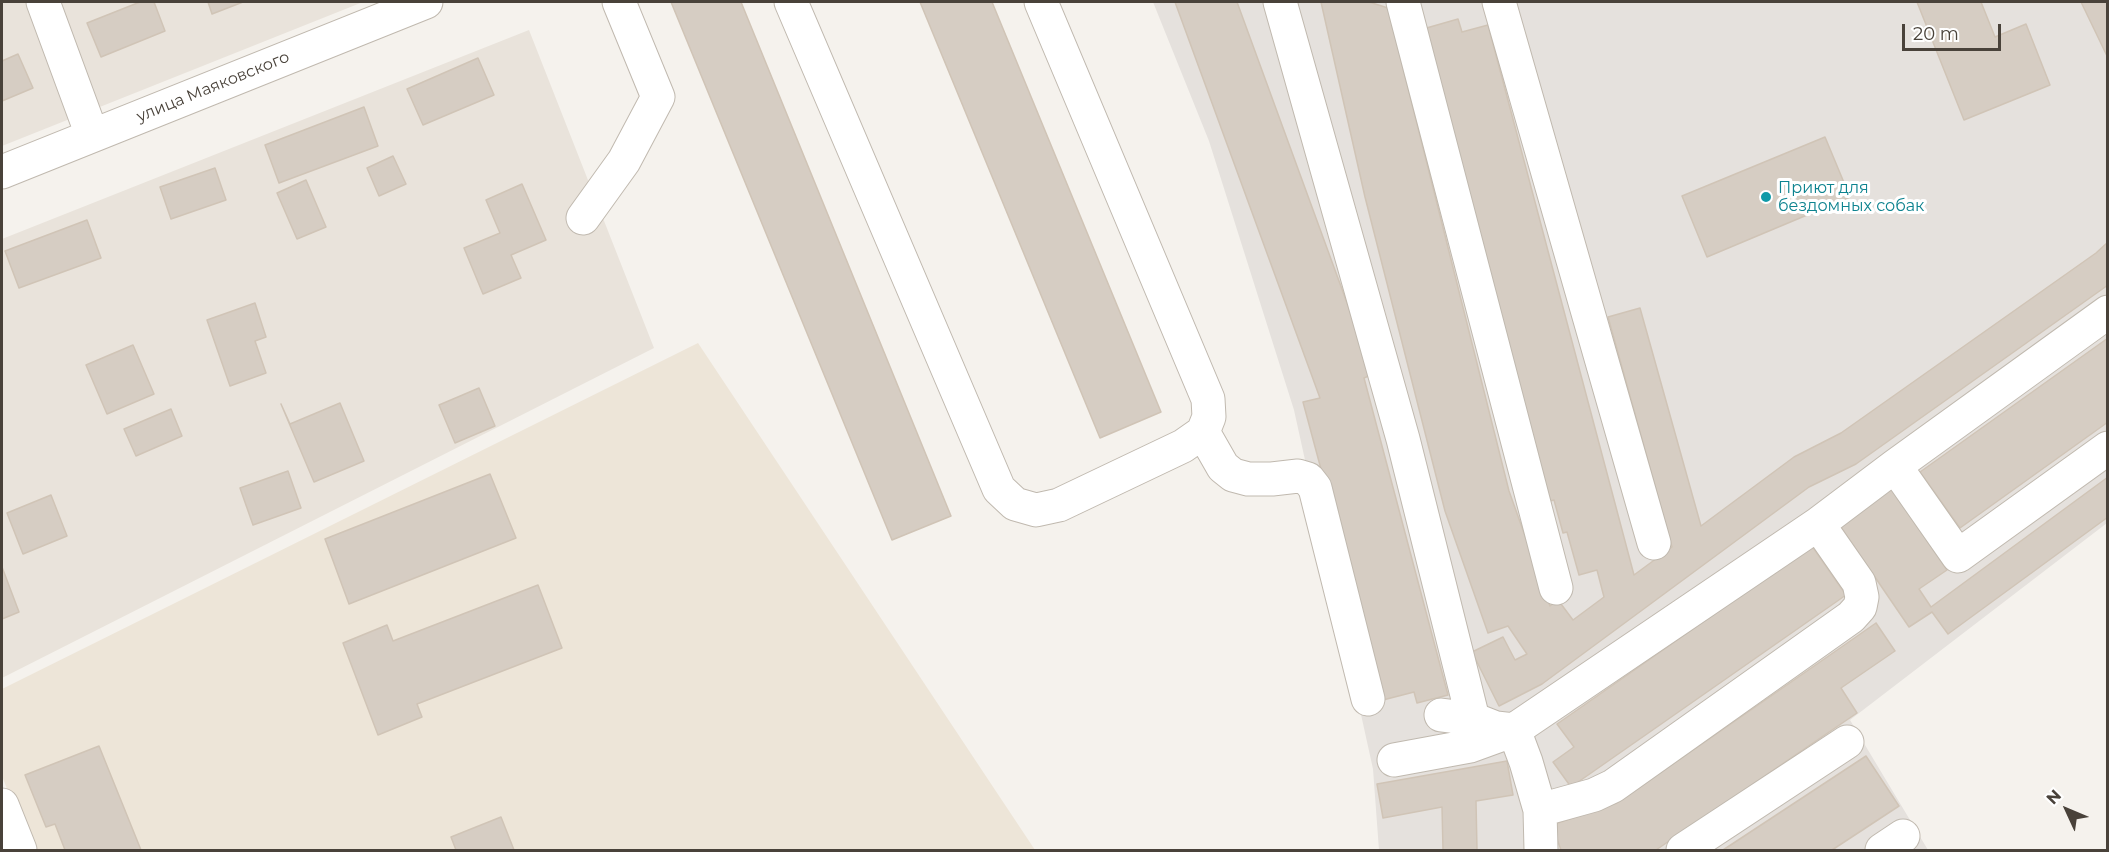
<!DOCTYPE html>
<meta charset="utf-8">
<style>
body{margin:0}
#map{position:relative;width:2109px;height:852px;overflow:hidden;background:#f5f2ed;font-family:Montserrat,sans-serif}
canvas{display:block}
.frame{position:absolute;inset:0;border:3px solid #49423a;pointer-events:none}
.north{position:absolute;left:2037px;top:780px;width:60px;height:60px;-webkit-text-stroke:4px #fff;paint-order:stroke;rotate:314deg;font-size:16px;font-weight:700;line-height:24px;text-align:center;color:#49423a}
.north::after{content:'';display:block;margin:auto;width:21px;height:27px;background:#49423a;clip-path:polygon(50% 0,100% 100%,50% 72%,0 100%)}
.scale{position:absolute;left:1902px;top:24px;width:99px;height:27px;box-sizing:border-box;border:3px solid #49423a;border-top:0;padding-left:8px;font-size:18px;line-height:21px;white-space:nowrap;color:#49423a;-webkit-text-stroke:4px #fff;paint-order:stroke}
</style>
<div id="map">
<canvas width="2109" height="852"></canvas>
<div class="frame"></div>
<div class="north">N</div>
<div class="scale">20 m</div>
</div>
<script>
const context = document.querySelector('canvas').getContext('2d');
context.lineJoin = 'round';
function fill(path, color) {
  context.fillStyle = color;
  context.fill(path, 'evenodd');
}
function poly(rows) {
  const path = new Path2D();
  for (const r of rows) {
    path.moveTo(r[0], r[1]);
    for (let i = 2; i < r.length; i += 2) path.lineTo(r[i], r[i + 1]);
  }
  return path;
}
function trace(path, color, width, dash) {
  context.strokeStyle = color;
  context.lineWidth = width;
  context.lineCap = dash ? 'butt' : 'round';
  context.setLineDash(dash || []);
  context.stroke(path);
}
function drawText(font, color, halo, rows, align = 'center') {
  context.font = font + ' Montserrat,sans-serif';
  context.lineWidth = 6;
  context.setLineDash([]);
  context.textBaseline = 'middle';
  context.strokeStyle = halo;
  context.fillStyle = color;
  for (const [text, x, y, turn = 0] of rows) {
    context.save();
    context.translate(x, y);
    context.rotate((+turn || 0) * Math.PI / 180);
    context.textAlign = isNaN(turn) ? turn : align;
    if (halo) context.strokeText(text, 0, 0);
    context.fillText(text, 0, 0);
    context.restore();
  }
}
const residential = poly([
 [2,2,363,2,2,146],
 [529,30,654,348,2,678,2,239]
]);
const industrial = poly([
 [1153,2,2107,2,2107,523,1850,720,1928,850,1379,850,1373,769,1294,410,1209,141]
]);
const education = poly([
 [698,343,1035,850,31,850,2,776,2,689]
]);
const building = poly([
 [140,2,154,2,165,31,101,57,87,23,140,2],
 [208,2,243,2,212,14,208,2],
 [671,2,741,2,951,516,892,540,671,2],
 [920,2,992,2,1161,412,1100,438,920,2],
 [1175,2,1237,2,1373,374,1364,378,1448,695,1417,703,1414,692,1383,700,1303,402,1320,398,1175,2],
 [1321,2,1369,2,1388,8,1509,491,1550,606,1558,600,1573,620,1604,597,1597,570,1579,575,1567,532,1563,533,1554,500,1550,501,1423,29,1458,19,1462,32,1488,25,1634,575,1672,547,1608,317,1640,308,1701,526,1794,457,1841,433,2096,253,2108,242,2108,285,1856,464,1809,487,1542,684,1499,706,1472,652,1503,637,1515,660,1527,654,1508,626,1488,633,1445,511,1365,197,1321,2],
 [1917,2,1981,2,1995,37,2026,24,2050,85,1964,120,1917,2],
 [2081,2,2108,2,2108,58,2081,2],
 [18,54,33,88,2,101,2,61,18,54],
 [478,58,494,95,423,125,407,89,478,58],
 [364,107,378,146,279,183,265,145,364,107],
 [1825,137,1850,197,1707,257,1682,196,1825,137],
 [393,156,406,184,379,196,367,168,393,156],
 [215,168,226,200,171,219,160,187,215,168],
 [306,180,326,227,297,239,277,193,306,180],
 [522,184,546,240,511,255,521,278,483,294,464,248,500,233,486,200,522,184],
 [87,220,101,258,19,288,5,251,87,220],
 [255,303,266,337,255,341,266,373,230,386,207,320,255,303],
 [2108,338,2108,422,1960,528,1920,472,2108,338],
 [133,345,154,394,107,414,86,365,133,345],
 [479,388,495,426,455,443,439,405,479,388],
 [340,403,364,461,314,482,281,404,290,424,340,403],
 [171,409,182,436,136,456,124,429,171,409],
 [288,471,301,508,253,525,240,488,288,471],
 [490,474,516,538,349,604,325,539,490,474],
 [2108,477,2108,517,1948,634,1932,612,1909,627,1836,520,1889,485,1947,570,1919,589,1931,607,2108,477],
 [51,495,67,536,23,554,7,513,51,495],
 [1812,546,1846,595,1571,787,1553,762,1574,747,1557,724,1812,546],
 [2,567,19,612,2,619,2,567],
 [538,585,562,648,417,704,422,717,378,735,343,643,387,625,393,641,538,585],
 [1876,623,1895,651,1841,688,1857,713,1656,850,1561,850,1552,825,1617,803,1876,623],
 [99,746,141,850,65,850,55,824,46,827,25,775,99,746],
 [1866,756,1899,806,1832,850,1723,850,1866,756],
 [1507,761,1513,795,1476,801,1477,850,1443,850,1442,807,1383,818,1377,784,1507,761],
 [501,817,514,850,456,850,451,837,501,817]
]);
const minor = poly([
 [43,2,92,135],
 [791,2,999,489,1015,504,1036,510,1059,505,1183,446,1203,432,1209,417,1208,399,1041,2],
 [1280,2,1403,439,1473,719],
 [1403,2,1556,588],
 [1499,2,1654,543],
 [2,172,426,2],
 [583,218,624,161,658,97,619,2],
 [1203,432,1223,467,1233,475,1248,479,1272,479,1298,476,1308,479,1315,488,1368,699],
 [1895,466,1958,556,2108,448],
 [1441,715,1473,719,1496,728,1514,730,1818,524,1895,466,2108,312],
 [1394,760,1470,746,1514,730,1526,762,1540,810,1541,850],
 [2,805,20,850],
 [1540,810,1594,795,1613,786,1851,617,1860,607,1862,597,1859,583,1818,524],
 [1683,850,1847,742],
 [1882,850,1903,836]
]);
const markers = [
 [1766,197,6,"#0f9aa8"]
];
const streetNames = [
 ["улица Маяковского",213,87,-22]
];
const cultureNames = [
 ["Приют для",1778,188],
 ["бездомных собак",1778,206]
];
fill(residential, '#e9e3db');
fill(industrial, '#e5e1dd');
fill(education, '#ede5d8');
fill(building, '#d6cdc3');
trace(building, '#d0c4b6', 1.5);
trace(minor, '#c0b9af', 35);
trace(minor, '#fff', 33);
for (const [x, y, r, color] of markers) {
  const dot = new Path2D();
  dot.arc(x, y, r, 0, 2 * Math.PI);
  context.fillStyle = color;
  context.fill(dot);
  trace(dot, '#fff', 2);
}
drawText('16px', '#49423a', '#fff', streetNames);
drawText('16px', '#0d838f', '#fff', cultureNames, 'left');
</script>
